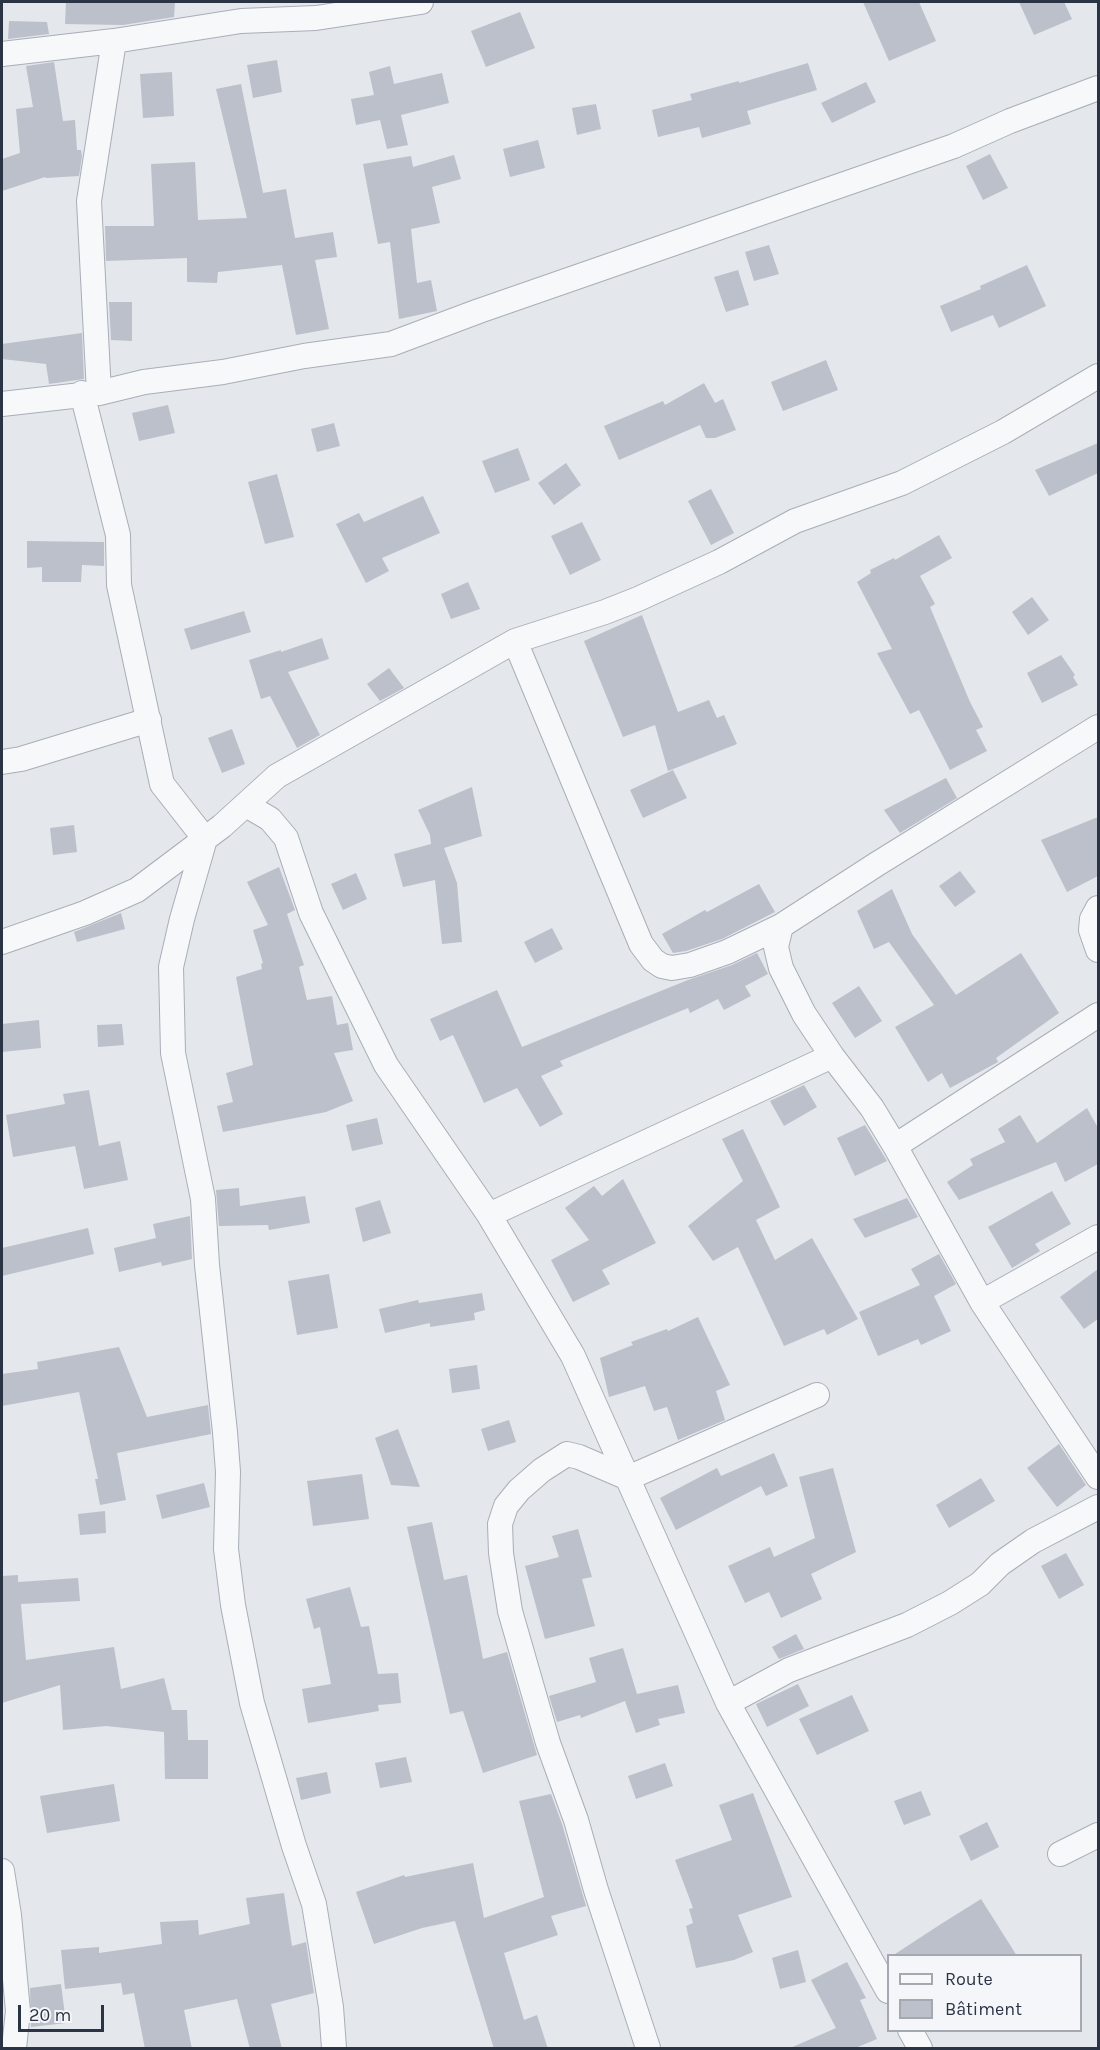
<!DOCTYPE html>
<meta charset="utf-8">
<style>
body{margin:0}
#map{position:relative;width:1100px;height:2050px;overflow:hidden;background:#e4e7ec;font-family:Karla,sans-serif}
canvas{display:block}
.frame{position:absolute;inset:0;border:3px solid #2b3445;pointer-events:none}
.legend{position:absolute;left:887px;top:1954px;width:195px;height:78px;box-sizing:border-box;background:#f4f6f9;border:2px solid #a4a8b1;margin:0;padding:8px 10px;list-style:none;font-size:18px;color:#2b3445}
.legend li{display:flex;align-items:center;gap:12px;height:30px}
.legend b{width:30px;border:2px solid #a4a8b1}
.scale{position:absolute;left:18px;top:2005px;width:86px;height:27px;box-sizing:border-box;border:3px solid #2b3445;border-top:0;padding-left:8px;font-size:18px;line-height:21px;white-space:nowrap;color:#2b3445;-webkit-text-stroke:4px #f4f6f9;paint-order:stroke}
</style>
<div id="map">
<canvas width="1100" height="2050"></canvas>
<div class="frame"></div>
<ul class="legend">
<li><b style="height:8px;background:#f7f8fa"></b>Route</li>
<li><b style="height:16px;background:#bbc0ca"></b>Bâtiment</li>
</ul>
<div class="scale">20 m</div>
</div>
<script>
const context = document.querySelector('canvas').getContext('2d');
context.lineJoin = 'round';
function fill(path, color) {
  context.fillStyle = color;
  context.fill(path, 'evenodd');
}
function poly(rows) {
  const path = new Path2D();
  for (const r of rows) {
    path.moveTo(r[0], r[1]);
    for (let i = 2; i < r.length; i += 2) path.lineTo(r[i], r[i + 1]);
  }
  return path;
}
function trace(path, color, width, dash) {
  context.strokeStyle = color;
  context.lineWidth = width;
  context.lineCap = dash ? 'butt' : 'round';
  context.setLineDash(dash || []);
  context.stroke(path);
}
const building = poly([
 [66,2,175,2,174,17,123,25,65,24],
 [863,2,919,2,936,41,889,61],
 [1019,2,1064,2,1072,19,1034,35],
 [520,12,535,48,486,67,471,31],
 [9,21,47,22,49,34,8,39],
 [277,60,282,92,253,98,247,65],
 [54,62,63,121,75,120,77,150,81,150,82,156,79,176,46,178,45,177,2,191,2,159,20,153,16,109,33,107,26,66],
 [808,63,817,90,747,111,751,124,702,138,699,127,658,137,652,110,692,100,690,94,739,81,739,83],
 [390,66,394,84,442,73,449,103,401,115,408,145,387,149,380,120,356,125,351,99,374,95,369,72],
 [172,72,174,116,143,118,140,74],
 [866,82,876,102,832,123,821,103],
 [241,84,263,193,286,189,295,238,333,232,337,257,315,260,329,329,296,335,282,265,218,272,217,283,187,282,187,258,106,261,105,226,154,226,151,164,195,162,198,220,247,218,216,89],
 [596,104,601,129,577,135,572,108],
 [538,140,545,168,510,177,503,149],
 [990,154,1008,188,983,200,966,166],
 [454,155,461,179,432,187,440,223,411,229,417,283,431,280,437,311,399,319,390,242,378,244,363,164,411,156,413,167],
 [769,245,779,274,754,281,745,252],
 [1027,265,1046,306,999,328,993,315,951,332,940,306,981,289,980,286],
 [738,270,749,305,726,312,714,277],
 [109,302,132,302,132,341,111,340],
 [82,333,84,379,49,384,46,364,2,359,2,344],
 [826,360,838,390,783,411,771,382],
 [704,383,715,403,723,399,736,430,715,438,706,438,700,425,619,460,604,426,663,401,665,405],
 [168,405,175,433,139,441,132,413],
 [334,423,340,446,317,452,311,429],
 [1098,443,1098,473,1049,496,1035,470],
 [518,448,530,480,495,493,482,461],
 [566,463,581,485,554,505,538,483],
 [277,474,294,537,265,544,248,482],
 [711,489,734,533,711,545,688,501],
 [423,496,440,533,382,558,389,571,366,583,336,524,359,513,364,522],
 [582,522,601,560,570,575,551,536],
 [939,535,952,558,920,576,935,604,930,607,970,702,983,727,976,730,987,751,950,770,919,710,910,714,877,653,892,649,857,582,871,573,870,570,894,558,895,560],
 [27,541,104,542,104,566,82,565,81,582,42,582,42,567,27,568],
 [468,582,480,609,451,619,441,594],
 [1032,597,1049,620,1028,635,1012,612],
 [244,611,251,632,191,650,184,629],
 [642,615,678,712,709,700,717,718,724,715,737,744,668,771,655,725,623,737,584,641],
 [322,638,329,659,288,672,320,735,297,748,270,696,261,699,249,660,281,650,281,652],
 [1061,655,1075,675,1073,677,1078,685,1042,703,1027,673],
 [389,668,404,688,380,701,367,684],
 [232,729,245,764,222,773,208,738],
 [673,770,687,798,643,818,630,790],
 [946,778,957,798,900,833,884,810],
 [472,787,482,836,444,848,457,883,462,942,442,944,435,880,403,887,394,854,431,844,430,835,418,810],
 [1098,817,1098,876,1067,892,1041,840],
 [74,825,77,852,53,855,50,828],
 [279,867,295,910,287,914,304,965,299,967,307,1000,332,996,337,1025,348,1023,353,1050,334,1053,353,1101,326,1112,223,1132,217,1106,233,1102,226,1073,253,1065,236,977,262,969,261,964,263,963,253,930,268,925,247,882],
 [960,871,976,892,955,907,939,886],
 [356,873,367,899,343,910,331,884],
 [759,884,775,912,722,939,686,951,673,953,662,934,705,910,707,912],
 [892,889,912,934,956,995,1021,953,1059,1013,996,1058,998,1062,950,1088,942,1073,928,1082,895,1027,934,1005,889,942,874,949,857,911],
 [121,913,125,929,77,942,74,932],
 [552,928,563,949,535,963,524,942],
 [757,953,768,974,745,986,751,996,724,1010,718,999,690,1013,688,1008,560,1061,563,1066,541,1076,563,1114,540,1127,517,1088,484,1103,453,1035,440,1041,430,1019,497,990,522,1047,688,980,732,965],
 [859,986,882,1021,855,1038,832,1003],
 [39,1020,41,1048,2,1052,2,1024],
 [122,1024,124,1045,98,1047,97,1025],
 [804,1085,817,1107,784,1126,770,1101],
 [89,1090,99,1146,120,1141,128,1180,84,1189,75,1146,13,1157,6,1115,65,1104,63,1094],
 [1087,1108,1098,1128,1098,1164,1065,1182,1056,1162,959,1200,947,1182,973,1165,970,1159,1005,1142,998,1129,1020,1115,1037,1143],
 [377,1118,383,1144,352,1151,346,1125],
 [865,1125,887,1161,855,1176,837,1138],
 [743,1129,780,1207,756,1220,775,1260,812,1238,858,1319,827,1335,824,1329,784,1346,738,1247,713,1261,688,1226,743,1181,722,1139],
 [623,1179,656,1243,602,1270,610,1284,573,1302,551,1260,589,1240,565,1208,594,1186,602,1196],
 [239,1188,240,1206,305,1196,310,1223,269,1230,268,1225,219,1226,216,1190],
 [1052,1191,1071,1224,1035,1244,1040,1251,1012,1268,988,1227],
 [907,1198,918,1217,865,1238,853,1219],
 [380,1200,391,1233,363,1242,355,1208],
 [190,1216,192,1259,162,1266,161,1262,119,1272,114,1248,156,1238,153,1224],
 [88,1228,94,1254,2,1276,2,1248],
 [939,1254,956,1284,934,1296,951,1331,921,1345,918,1339,878,1356,859,1312,920,1285,911,1269],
 [1098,1269,1098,1319,1084,1329,1060,1297],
 [329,1274,338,1328,297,1335,288,1281],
 [482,1293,485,1310,474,1313,475,1320,430,1327,430,1323,385,1333,379,1309,418,1300,419,1303],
 [698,1317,730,1385,716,1391,725,1420,678,1440,667,1407,654,1411,645,1386,609,1397,600,1358,633,1345,631,1342,667,1329,668,1331],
 [119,1347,147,1417,208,1405,211,1434,117,1453,126,1500,100,1505,95,1479,98,1479,79,1392,2,1406,2,1374,38,1369,37,1362],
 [477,1365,480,1389,452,1393,449,1369],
 [509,1420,516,1442,488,1451,481,1429],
 [398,1429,420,1487,391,1485,375,1438],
 [1059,1444,1086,1485,1057,1507,1027,1468],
 [774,1453,788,1486,766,1496,761,1486,676,1530,660,1498,717,1468,721,1476],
 [833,1468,856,1552,811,1574,822,1599,781,1618,769,1592,745,1603,728,1566,770,1547,774,1557,815,1538,799,1477],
 [362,1474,369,1519,313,1526,307,1481],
 [981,1478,995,1501,949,1528,936,1505],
 [204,1483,210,1507,162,1519,156,1495],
 [105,1511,106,1533,80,1535,78,1514],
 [432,1522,444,1580,467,1575,483,1659,507,1652,537,1755,483,1773,463,1711,450,1714,407,1527],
 [578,1529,592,1577,582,1579,595,1626,545,1639,525,1566,559,1557,552,1536],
 [1066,1553,1084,1585,1059,1599,1041,1566],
 [18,1575,18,1582,78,1578,80,1601,21,1604,26,1660,114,1647,121,1689,164,1678,172,1710,187,1710,188,1740,208,1740,208,1779,165,1779,164,1732,106,1726,63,1730,60,1685,2,1703,2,1576],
 [350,1587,361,1627,369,1626,378,1674,398,1673,401,1703,378,1705,379,1711,308,1723,302,1689,331,1684,320,1627,314,1629,306,1599],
 [796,1634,804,1649,779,1659,772,1647],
 [623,1648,637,1694,678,1685,685,1713,658,1719,660,1725,636,1733,625,1701,581,1718,580,1715,557,1722,549,1696,596,1682,589,1658],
 [798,1684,809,1706,767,1727,756,1704],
 [852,1695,869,1731,817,1755,799,1719],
 [406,1757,412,1782,380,1788,375,1763],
 [665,1763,673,1786,636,1799,628,1776],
 [327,1772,331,1793,301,1800,296,1778],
 [114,1784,120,1821,47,1833,40,1796],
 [921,1791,931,1815,904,1825,894,1801],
 [753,1793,792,1897,738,1915,753,1952,734,1960,696,1968,686,1926,693,1923,689,1909,693,1908,675,1860,732,1840,719,1805],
 [551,1794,562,1824,586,1906,551,1916,558,1935,504,1953,524,2020,537,2015,548,2049,494,2049,455,1921,422,1928,374,1944,356,1892,404,1875,405,1877,473,1863,484,1918,544,1897,519,1801],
 [987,1822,999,1847,971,1861,959,1836],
 [284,1893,292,1946,306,1942,314,1993,271,2004,282,2049,250,2049,237,1999,184,2010,192,2049,145,2049,134,1993,123,1995,121,1983,65,1989,61,1950,99,1947,99,1953,162,1944,160,1922,198,1920,199,1935,250,1924,246,1898],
 [981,1899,1017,1956,892,1956,941,1924],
 [798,1950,806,1982,780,1989,772,1958],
 [847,1962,866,1998,860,2000,877,2039,853,2049,788,2049,836,2028,811,1980],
 [61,1984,66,2023,31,2027,30,1988]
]);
const street = poly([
 [2,54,114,41,241,21,316,18,421,2],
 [82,393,118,535,119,585,162,784,205,839,182,919,171,967,173,1053,203,1199,207,1265,225,1432,228,1472,226,1549,233,1605,252,1703,294,1846,314,1904,331,2007,334,2048],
 [99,393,89,201,114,41],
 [2,404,99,393,144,382,223,372,304,356,391,344,479,311,954,146,1010,121,1098,88],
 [515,641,641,944,653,960,662,966,672,968,690,965,727,952,781,926,877,864,1098,727],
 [2,762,21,759,149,720],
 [246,805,270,819,286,838,311,913,386,1065,489,1215,573,1356,728,1703,888,1991],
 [1098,908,1092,919,1091,930,1098,950],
 [781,926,776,947,781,968,804,1014,832,1056,872,1108,895,1146,982,1302,1098,1477],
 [2,942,85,913,137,890,222,826,277,776,515,641,605,612,638,599,719,562,795,521,902,483,1003,432,1098,376],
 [895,1146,1098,1015],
 [489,1215,832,1056],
 [982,1302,1098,1237],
 [728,1703,789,1670,907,1625,950,1603,980,1584,1000,1564,1033,1541,1098,1507],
 [1060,1854,1098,1835],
 [2,1871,9,1915,18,2011,14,2048],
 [910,2030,920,2048],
 [648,2048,596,1890,576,1820,548,1743,510,1611,501,1553,500,1524,506,1506,519,1490,542,1470,567,1454,579,1457,628,1478,817,1395]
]);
fill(building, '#bbc0ca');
trace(street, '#a9aeb7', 26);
trace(street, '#f7f8fa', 24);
</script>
